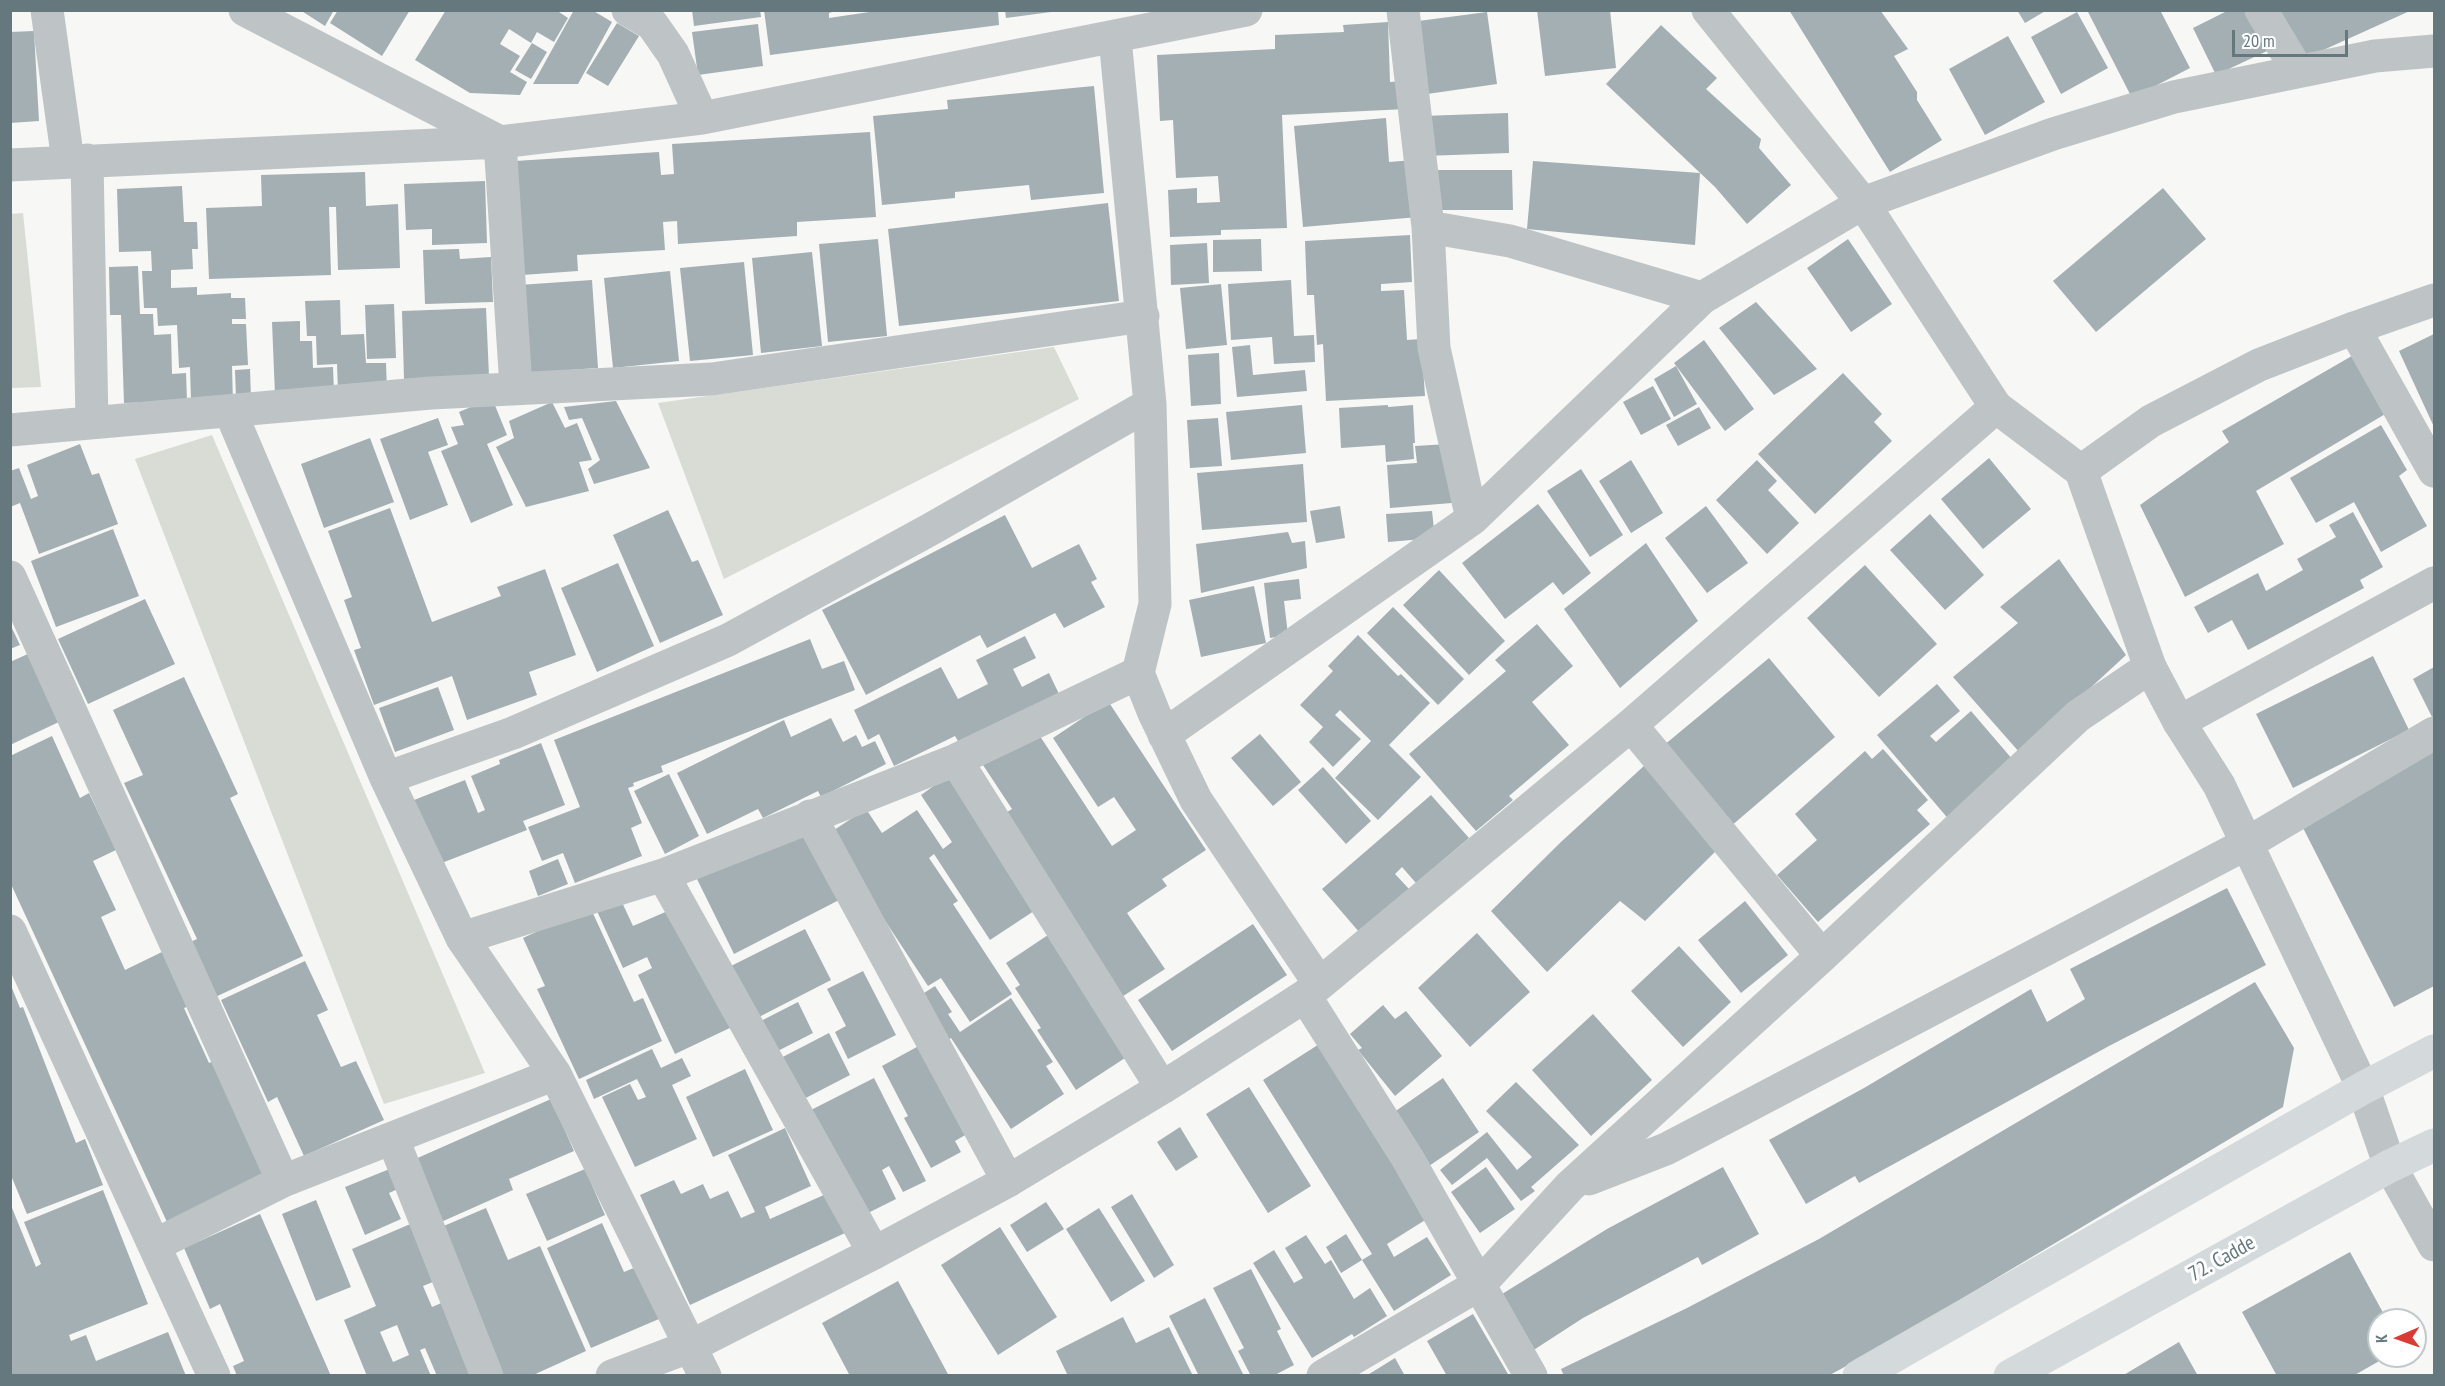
<!DOCTYPE html>
<style>
body{margin:0}
#map{position:relative;width:2445px;height:1386px;overflow:hidden;background:#f7f7f5;font-family:"PT Sans Narrow",sans-serif}
canvas{display:block}
.frame{position:absolute;inset:0;border:12px solid #64787e;pointer-events:none}
.north{position:absolute;left:2367px;top:1308px;width:60px;height:60px;box-sizing:border-box;background:#fff;border:2px solid #c1c9cb;border-radius:50%;rotate:268deg;font-size:16px;font-weight:700;line-height:24px;text-align:center;color:#64787e}
.north::after{content:'';display:block;margin:auto;width:21px;height:27px;background:#da3a32;clip-path:polygon(50% 0,100% 100%,50% 72%,0 100%)}
.scale{position:absolute;left:2232px;top:30px;width:116px;height:27px;box-sizing:border-box;border:3px solid #64787e;border-top:0;padding-left:8px;font-size:18px;line-height:21px;white-space:nowrap;color:#64787e;-webkit-text-stroke:4px #fff;paint-order:stroke}
</style>
<div id="map">
<canvas width="2445" height="1386"></canvas>
<div class="frame"></div>
<div class="north">K</div>
<div class="scale">20 m</div>
</div>
<script>
const context = document.querySelector('canvas').getContext('2d');
context.lineJoin = 'round';
function fill(path, color) {
  context.fillStyle = color;
  context.fill(path, 'evenodd');
}
function poly(rows) {
  const path = new Path2D();
  for (const r of rows) {
    path.moveTo(r[0], r[1]);
    for (let i = 2; i < r.length; i += 2) path.lineTo(r[i], r[i + 1]);
  }
  return path;
}
function trace(path, color, width, dash) {
  context.strokeStyle = color;
  context.lineWidth = width;
  context.lineCap = dash ? 'butt' : 'round';
  context.setLineDash(dash || []);
  context.stroke(path);
}
function drawText(font, color, halo, rows, align = 'center') {
  context.font = font + ' "PT Sans Narrow",sans-serif';
  context.lineWidth = 6;
  context.setLineDash([]);
  context.textBaseline = 'middle';
  context.strokeStyle = halo;
  context.fillStyle = color;
  for (const [text, x, y, turn = 0] of rows) {
    context.save();
    context.translate(x, y);
    context.rotate((+turn || 0) * Math.PI / 180);
    context.textAlign = isNaN(turn) ? turn : align;
    if (halo) context.strokeText(text, 0, 0);
    context.fillText(text, 0, 0);
    context.restore();
  }
}
const green = poly([
 [23,213,41,387,11,388,11,214],
 [1054,347,1079,399,724,579,658,403],
 [212,435,485,1073,384,1104,135,459]
]);
const building = poly([
 [300,10,334,10,325,26],
 [338,10,410,10,382,56,330,23],
 [446,10,556,10,568,18,554,42,537,32,531,43,509,29,500,44,520,56,510,72,527,82,520,95,470,93,415,60],
 [574,10,592,10,612,22,578,84,533,84],
 [692,10,760,10,761,17,694,26],
 [764,10,838,10,829,13,829,18,883,10,998,10,999,25,770,55],
 [1005,10,1051,10,1051,12,1006,18],
 [1537,10,1610,10,1616,68,1545,76],
 [1789,10,1880,10,1908,49,1894,56,1917,92,1917,100,1942,140,1890,172],
 [2017,10,2047,10,2025,23],
 [2087,10,2160,10,2190,68,2132,98],
 [2229,10,2247,10,2267,51,2216,75,2193,28],
 [2274,10,2412,10,2299,61],
 [1487,12,1497,84,1420,95,1411,22],
 [2077,12,2108,68,2061,94,2031,37],
 [1388,22,1390,82,1405,81,1406,109,1282,115,1287,228,1221,230,1221,235,1170,237,1168,190,1197,188,1197,203,1220,202,1218,176,1176,178,1173,120,1160,121,1157,55,1275,49,1275,35,1344,32,1343,25],
 [617,23,639,36,608,86,586,73],
 [758,24,763,66,698,75,692,32],
 [1661,25,1717,78,1706,89,1761,139,1759,148,1791,185,1747,224,1715,187,1606,84],
 [34,31,39,121,10,123,10,32],
 [2008,36,2045,102,1985,135,1949,69],
 [532,43,547,52,531,79,515,70],
 [1094,86,1104,193,1031,200,1029,185,955,192,955,198,882,205,873,116,948,109,947,100],
 [1508,113,1509,153,1424,156,1422,116],
 [1386,118,1389,162,1414,160,1418,217,1303,227,1294,126],
 [870,132,876,217,797,222,797,236,678,244,677,221,663,222,665,250,577,255,578,271,522,275,515,161,659,152,661,175,674,174,672,144],
 [1533,161,1700,173,1695,245,1527,229],
 [1431,170,1512,170,1513,210,1431,210],
 [365,172,366,206,398,204,400,268,338,270,336,207,329,207,331,275,209,279,206,208,262,206,261,175],
 [485,181,487,243,432,245,432,229,406,230,404,184],
 [182,186,184,222,197,222,198,249,192,249,193,269,171,270,171,288,197,287,197,295,231,293,231,298,245,298,246,319,232,319,232,324,246,324,248,365,232,366,233,404,191,400,190,367,179,368,177,325,158,326,157,308,144,308,142,271,152,271,151,251,119,252,117,189],
 [2163,188,2206,239,2096,332,2053,281],
 [1108,203,1119,301,899,326,888,229],
 [1410,235,1412,282,1381,284,1381,291,1404,290,1407,340,1421,339,1425,396,1326,401,1323,344,1317,345,1314,295,1307,295,1305,241],
 [878,239,887,336,828,342,819,244],
 [1261,239,1262,271,1213,272,1213,240],
 [1848,239,1892,304,1851,332,1807,268],
 [1207,243,1209,283,1171,285,1170,245],
 [459,249,460,259,491,257,493,302,425,304,423,250],
 [812,252,822,346,761,353,752,258],
 [744,262,753,355,690,361,680,268],
 [138,266,140,314,153,314,154,335,171,334,172,374,186,373,187,401,124,403,121,315,110,315,109,267],
 [670,271,679,361,613,368,604,278],
 [592,280,598,368,525,373,519,285],
 [1291,280,1294,336,1314,335,1315,362,1274,364,1272,337,1231,340,1228,284],
 [1221,284,1227,345,1186,349,1180,288],
 [340,300,341,335,364,334,366,363,386,363,387,391,338,393,337,364,317,365,316,336,307,336,305,301],
 [1756,302,1817,369,1774,395,1719,328],
 [394,304,396,358,367,359,365,305],
 [486,308,489,376,404,379,402,311],
 [300,321,300,341,312,341,313,368,333,367,334,393,275,395,272,322],
 [2434,334,2434,427,2399,351],
 [1704,340,1754,409,1725,431,1674,363],
 [1250,345,1253,375,1305,370,1307,391,1237,397,1232,347],
 [1219,353,1221,404,1191,406,1188,355],
 [2357,353,2392,410,2256,491,2284,544,2185,597,2140,505,2229,442,2222,431],
 [1676,366,1697,404,1674,417,1654,379],
 [250,369,251,399,236,399,235,370],
 [1843,373,1882,414,1874,422,1892,441,1815,514,1758,454],
 [1653,386,1671,419,1641,435,1623,402],
 [492,398,507,435,487,444,513,505,471,523,441,451,458,444,451,427,464,425,459,412],
 [616,401,650,468,594,484,588,469,600,460,582,418,569,420,564,407],
 [552,402,565,428,577,423,592,460,579,462,589,491,526,507,496,447,514,438,509,421],
 [1302,405,1306,453,1231,460,1226,412],
 [1388,405,1388,407,1413,405,1415,443,1413,443,1414,459,1386,462,1385,445,1341,448,1339,408],
 [1699,407,1711,428,1678,446,1666,425],
 [438,418,448,445,428,452,448,505,410,520,380,439],
 [1218,418,1222,466,1190,468,1187,420],
 [2381,425,2407,470,2399,476,2427,526,2381,552,2354,502,2316,523,2290,478],
 [370,438,394,502,324,528,301,464],
 [80,444,92,475,99,473,118,524,39,554,20,503,10,507,10,471,19,468,31,499,38,496,27,465],
 [1448,444,1452,503,1390,508,1387,465,1417,463,1415,446],
 [1989,458,2031,509,1983,549,1941,499],
 [1631,460,1663,513,1631,533,1599,481],
 [1757,460,1777,481,1768,490,1799,523,1767,554,1716,500],
 [1303,464,1307,522,1202,530,1197,473],
 [1581,469,1623,535,1590,557,1547,491],
 [1538,504,1591,573,1563,595,1553,582,1505,619,1462,563],
 [1340,506,1345,538,1316,543,1310,511],
 [1706,506,1748,563,1707,593,1665,538],
 [390,508,432,622,501,596,497,587,545,569,576,655,529,672,537,695,467,720,452,676,374,705,354,650,361,648,344,600,352,597,328,531],
 [668,510,692,562,698,560,723,615,660,643,613,535],
 [1432,511,1435,538,1388,542,1386,514],
 [2353,512,2383,567,2360,580,2364,588,2248,650,2232,620,2208,633,2194,607,2258,573,2266,591,2303,570,2297,559,2336,537,2329,525],
 [1930,514,1984,575,1945,610,1890,550],
 [1005,515,1032,568,1079,544,1097,579,1091,582,1105,607,1064,628,1055,613,987,648,980,635,866,695,822,610],
 [113,529,139,596,56,627,31,561],
 [1288,532,1292,543,1305,541,1307,568,1201,593,1196,544],
 [1646,543,1698,621,1620,688,1564,609],
 [2059,559,2126,655,2020,753,1953,677,2018,623,2000,607],
 [618,563,654,646,597,672,561,588],
 [1865,565,1937,644,1879,697,1807,618],
 [1439,570,1505,641,1469,675,1403,605],
 [1299,579,1301,599,1284,601,1288,635,1270,638,1264,583],
 [1254,586,1266,643,1201,657,1189,600],
 [145,599,175,664,88,704,58,639],
 [1393,607,1464,679,1438,705,1367,633],
 [10,624,20,645,10,649],
 [1537,624,1573,666,1532,702,1569,745,1509,796,1513,800,1476,831,1409,754,1506,671,1495,660],
 [1358,635,1398,676,1401,674,1430,703,1389,745,1421,777,1378,820,1335,778,1371,741,1340,710,1335,715,1361,739,1333,767,1309,742,1323,727,1300,705,1333,671,1328,666],
 [1025,636,1036,658,1013,669,1022,687,1049,673,1059,694,959,743,955,736,894,766,879,734,868,740,854,710,941,667,958,699,988,684,976,660],
 [810,639,822,669,844,661,855,690,661,766,663,772,633,783,634,786,628,788,642,823,631,828,642,856,575,883,563,853,542,861,528,827,580,807,554,740],
 [30,653,61,721,10,745,10,662],
 [2373,656,2409,730,2293,788,2256,714],
 [1769,658,1835,737,1730,827,1663,746],
 [2434,667,2434,716,2432,717,2413,679],
 [184,677,238,794,230,798,303,956,211,999,186,944,197,939,124,783,143,775,113,710],
 [1937,684,1960,711,1930,736,1936,742,1971,711,2013,760,1951,822,1877,735],
 [438,687,454,730,395,752,379,708],
 [1108,701,1206,850,1162,879,1167,886,1127,913,1165,969,1117,1000,1004,814,1012,809,981,762,1034,727,1112,846,1136,830,1114,797,1098,807,1053,738],
 [831,718,843,742,856,735,862,747,875,741,886,764,821,797,818,791,763,818,758,809,707,834,677,773,784,720,791,737],
 [1260,734,1301,782,1273,806,1231,758],
 [52,736,80,798,89,793,116,850,93,861,116,910,101,917,125,970,164,951,189,1006,184,1008,209,1063,221,1058,274,1172,167,1222,10,882,10,756],
 [541,743,565,805,523,821,527,830,439,864,414,800,465,780,478,813,485,810,471,776,500,764,499,760],
 [1883,749,1928,800,1917,810,1930,824,1818,922,1777,875,1817,840,1795,814,1865,751,1872,759],
 [2434,751,2434,986,2394,1007,2299,820],
 [1645,765,1720,847,1645,921,1620,901,1547,972,1491,911,1562,841],
 [1323,767,1371,821,1346,844,1298,790],
 [952,773,1037,909,990,940,934,854,929,858,958,901,953,904,1012,994,970,1022,941,978,928,986,828,834,866,809,882,833,917,810,943,849,952,842,921,795],
 [669,774,699,836,665,854,634,791],
 [1431,795,1469,838,1416,883,1402,867,1395,874,1410,890,1360,933,1322,889],
 [807,825,843,898,734,954,695,875],
 [558,859,568,884,538,896,529,871],
 [2227,888,2266,965,2109,1046,1859,1183,1855,1176,1806,1204,1769,1140,1864,1088,2031,989,2047,1022,2085,999,2070,969],
 [620,898,633,926,670,910,734,1026,675,1054,638,975,652,968,647,957,623,968,596,909],
 [1745,901,1788,955,1741,993,1698,940],
 [590,907,634,1002,643,998,662,1041,579,1079,537,989,545,986,523,938],
 [1253,924,1287,975,1172,1051,1138,1000],
 [805,929,831,980,755,1019,729,967],
 [1054,931,1125,1058,1076,1090,1037,1030,1041,1028,1015,988,1020,985,1006,963],
 [1477,933,1530,992,1470,1047,1418,988],
 [1679,946,1731,1002,1683,1047,1631,991],
 [305,961,328,1010,317,1015,341,1067,356,1061,384,1120,304,1156,277,1097,268,1102,221,1000],
 [863,971,896,1035,848,1059,835,1032,846,1026,827,989],
 [2255,982,2294,1048,2283,1107,1881,1347,1828,1376,1564,1376,1561,1369,1687,1308,1819,1239],
 [10,983,20,1008,23,1007,76,1143,85,1139,103,1185,27,1214,10,1173],
 [935,986,952,1012,948,1014,960,1032,1011,998,1053,1062,1046,1066,1064,1094,1011,1129,951,1038,942,1044,913,1000],
 [798,1002,813,1033,768,1056,753,1025],
 [1383,1005,1395,1019,1406,1011,1442,1056,1395,1096,1358,1050,1362,1048,1350,1034],
 [1593,1014,1652,1080,1591,1136,1532,1070],
 [829,1033,850,1075,796,1103,775,1061],
 [1324,1041,1430,1217,1387,1244,1394,1257,1427,1237,1451,1275,1394,1311,1362,1260,1372,1254,1263,1080],
 [926,1042,972,1131,955,1141,961,1152,931,1168,904,1118,908,1116,882,1066],
 [652,1049,661,1068,682,1058,691,1076,672,1085,697,1139,635,1167,602,1097,630,1084,638,1100,646,1097,637,1079,594,1099,586,1080],
 [745,1069,773,1130,713,1157,686,1097],
 [874,1078,926,1181,903,1192,889,1166,882,1170,896,1199,868,1213,809,1111],
 [1443,1078,1479,1132,1426,1168,1390,1115],
 [1516,1082,1579,1145,1531,1187,1535,1191,1521,1201,1487,1158,1452,1185,1440,1170,1487,1132,1517,1170,1532,1157,1486,1111],
 [1249,1087,1311,1186,1268,1213,1206,1114],
 [551,1099,574,1151,509,1179,513,1190,441,1222,413,1160],
 [1180,1127,1198,1157,1176,1171,1157,1142],
 [785,1128,811,1186,765,1207,770,1219,826,1194,845,1233,690,1305,640,1195,674,1180,681,1194,703,1184,710,1199,728,1191,741,1218,755,1212,728,1155],
 [1486,1167,1515,1209,1480,1233,1451,1192],
 [1723,1167,1759,1234,1702,1265,1698,1257,1583,1318,1529,1353,1494,1299,1607,1229],
 [392,1168,400,1188,389,1193,401,1219,365,1235,345,1187],
 [585,1169,605,1215,547,1241,526,1194],
 [103,1190,148,1304,69,1335,71,1341,86,1335,96,1361,168,1332,186,1376,10,1376,10,1203,36,1267,41,1264,24,1222],
 [1132,1194,1174,1265,1154,1278,1111,1207],
 [316,1200,351,1287,316,1301,282,1214],
 [1046,1202,1064,1229,1027,1252,1010,1225],
 [486,1208,508,1260,540,1246,586,1351,531,1376,503,1376,439,1228],
 [1099,1208,1145,1281,1111,1302,1066,1229],
 [260,1214,331,1376,237,1376,233,1366,244,1361,220,1304,210,1309,184,1248],
 [415,1222,440,1279,423,1286,432,1307,451,1299,485,1376,437,1376,425,1348,420,1350,431,1376,367,1376,344,1320,376,1306,352,1249],
 [397,1325,409,1355,393,1362,380,1332],
 [602,1223,624,1272,636,1267,659,1319,591,1348,547,1248],
 [1000,1227,1057,1317,998,1355,941,1265],
 [1346,1234,1362,1260,1341,1273,1326,1247],
 [1306,1235,1325,1264,1331,1260,1354,1299,1370,1288,1387,1316,1354,1337,1352,1334,1312,1358,1253,1263,1274,1250,1294,1283,1303,1278,1285,1248],
 [2350,1252,2387,1320,2379,1320,2379,1356,2388,1356,2353,1376,2277,1376,2242,1312],
 [1251,1269,1281,1329,1277,1331,1294,1365,1273,1376,1251,1376,1238,1351,1244,1348,1213,1288],
 [898,1281,949,1376,850,1376,822,1323],
 [1205,1298,1244,1376,1199,1376,1169,1316],
 [1473,1314,1508,1374,1505,1376,1447,1376,1427,1341],
 [1123,1317,1136,1343,1169,1327,1193,1376,1068,1376,1056,1351],
 [2179,1342,2198,1376,2122,1376],
 [1395,1358,1405,1376,1366,1376]
]);
const minor = poly([
 [47,10,68,161],
 [245,10,500,142,516,387],
 [628,10,652,24,673,54,702,118],
 [1403,10,1428,227,1434,348,1472,519],
 [2261,10,2297,70],
 [1115,38,1150,404,1155,604,1138,673,1154,713,1196,800,1319,983],
 [87,160,92,423],
 [10,165,500,142,702,118,1246,10],
 [1428,227,1510,241,1702,298],
 [2354,328,2434,471],
 [230,411,386,778,462,938,555,1074,705,1376],
 [10,430,431,393,712,379,1143,316],
 [2081,471,2151,421,2259,365,2354,328,2434,300],
 [10,577,283,1181],
 [2179,722,2434,583],
 [1631,725,1822,956],
 [1164,735,1472,519,1702,298,1863,203,2053,134,2174,97,2375,56,2434,51],
 [956,760,1162,1088],
 [386,778,513,733,728,640,931,529,1150,404],
 [810,816,1008,1181],
 [663,875,874,1253],
 [10,931,214,1376],
 [462,938,663,875,956,760,1138,673],
 [1305,996,1408,1159,1531,1376],
 [393,1139,487,1376],
 [2390,1166,2434,1245],
 [1589,1179,1666,1149,1733,1114,2246,844,2434,733],
 [155,1245,283,1181,555,1074],
 [612,1376,691,1346,874,1253,1008,1181,1162,1088,1305,996,1631,725,1996,407],
 [1323,1376,1480,1284,1570,1186,1822,956,2078,716,2150,667]
]);
const tertiary = poly([
 [1708,10,1863,203,1996,407,2081,471,2150,667,2179,722,2219,785,2363,1088,2390,1166]
]);
const secondary = poly([
 [1859,1376,2363,1088,2434,1051],
 [2010,1376,2390,1166,2434,1145]
]);
const streetNames = [
 ["72. Cadde",2222,1259,-29]
];
fill(green, '#d8dcd4');
fill(building, '#a3afb2');
trace(minor, '#bec4c6', 33);
trace(tertiary, '#bec4c6', 33);
trace(secondary, '#d4d9db', 33);
drawText('21px', '#64787e', '#fff', streetNames);
</script>
